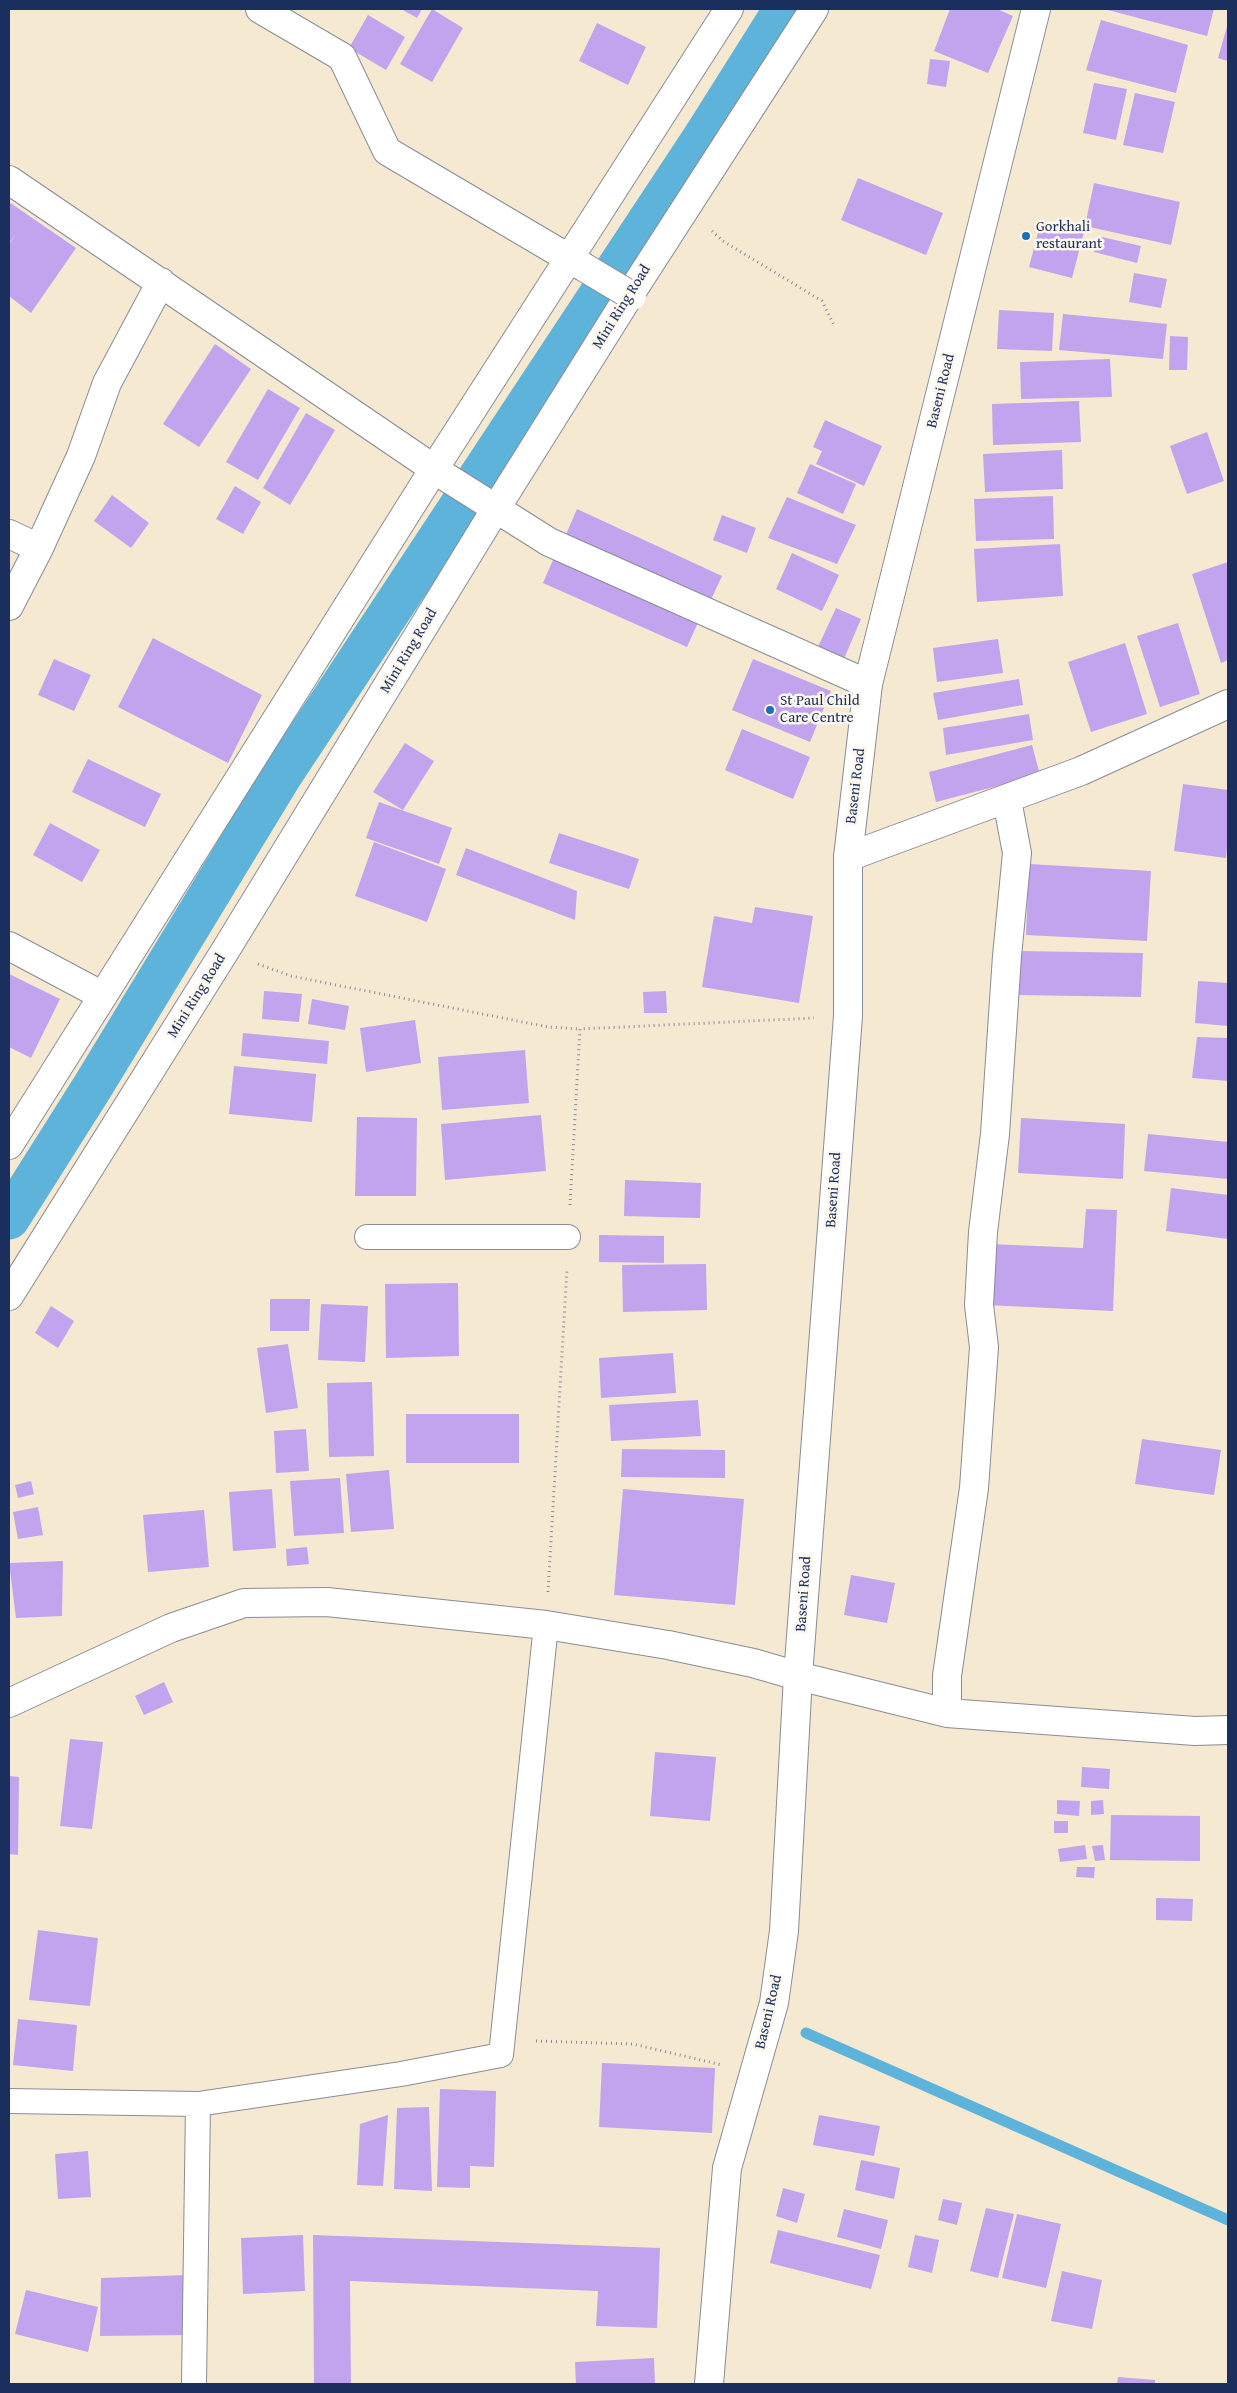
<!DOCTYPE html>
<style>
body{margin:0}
#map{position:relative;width:1237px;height:2393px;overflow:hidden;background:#f5e9d2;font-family:"Gentium Book Plus",serif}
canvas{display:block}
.frame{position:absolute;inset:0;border:10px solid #1b2f5e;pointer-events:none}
</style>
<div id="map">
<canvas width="1237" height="2393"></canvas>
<div class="frame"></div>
</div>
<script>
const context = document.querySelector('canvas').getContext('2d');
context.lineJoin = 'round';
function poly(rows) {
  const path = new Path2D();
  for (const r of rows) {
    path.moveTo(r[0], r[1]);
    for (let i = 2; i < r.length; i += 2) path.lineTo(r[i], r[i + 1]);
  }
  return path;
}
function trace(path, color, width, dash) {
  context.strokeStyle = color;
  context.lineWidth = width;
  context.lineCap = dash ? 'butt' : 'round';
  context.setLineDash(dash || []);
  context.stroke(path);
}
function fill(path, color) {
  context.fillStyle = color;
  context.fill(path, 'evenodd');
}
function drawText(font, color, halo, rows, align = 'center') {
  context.font = font + ' "Gentium Book Plus",serif';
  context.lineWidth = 5;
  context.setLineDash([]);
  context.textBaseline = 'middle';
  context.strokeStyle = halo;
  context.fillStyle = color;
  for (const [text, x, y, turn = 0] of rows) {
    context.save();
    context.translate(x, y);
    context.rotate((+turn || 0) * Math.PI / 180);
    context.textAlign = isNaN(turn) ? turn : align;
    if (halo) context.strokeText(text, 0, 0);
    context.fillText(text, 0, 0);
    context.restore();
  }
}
const stream = poly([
 [806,2033,1228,2220]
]);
const canal = poly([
 [9,1219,93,1086,280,778,704,136,784,9]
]);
const building = poly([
 [401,9,422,9,417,18],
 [432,9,463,28,432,82,400,64],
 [950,9,997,9,1013,16,988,73,934,51],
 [1104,9,1214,9,1207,36],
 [368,15,405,37,386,70,349,48],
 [1101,20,1188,45,1176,93,1086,70],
 [597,23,646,47,628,85,579,61],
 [1228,23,1228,61,1218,58],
 [930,59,950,61,946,87,927,84],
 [1094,83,1127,89,1116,140,1083,133],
 [1135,93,1175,102,1163,153,1123,145],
 [858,178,943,213,926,255,841,220],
 [1094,183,1180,202,1171,245,1085,226],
 [9,202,76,248,31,313,9,296,9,244,17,233,9,243],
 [1041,221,1084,232,1072,278,1029,267],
 [1098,236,1141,246,1137,263,1094,252],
 [1134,273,1167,279,1161,308,1129,302],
 [999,310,1054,313,1052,351,997,349],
 [1063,314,1167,324,1163,359,1059,350],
 [1170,336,1188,337,1187,370,1169,370],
 [215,344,251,369,199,447,163,424],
 [1110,359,1112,397,1021,399,1020,362],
 [268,389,300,408,258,480,226,462],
 [1079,401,1081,442,993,445,992,404],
 [306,413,335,430,290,505,263,488],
 [825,420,882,446,864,486,816,464,822,451,813,447],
 [1207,432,1224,481,1187,494,1170,446],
 [1062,450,1063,489,985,492,983,454],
 [810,464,856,484,843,514,797,493],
 [235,486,261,502,243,534,216,519],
 [112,495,149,523,131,548,94,521],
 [1053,496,1054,539,976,541,974,499],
 [787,497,856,525,837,564,768,538],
 [577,509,722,576,709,604,564,539],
 [722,515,756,528,747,553,713,540],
 [1060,544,1063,596,977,602,974,549],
 [556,553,700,618,687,647,543,583],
 [792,553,839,575,822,611,776,589],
 [1228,562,1228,660,1221,663,1192,574],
 [836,608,861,619,843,661,817,649],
 [1178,623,1200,694,1160,707,1137,636],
 [153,638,262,695,228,763,118,707],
 [998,639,1003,673,937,682,933,648],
 [1125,643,1147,714,1091,732,1068,662],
 [54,659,91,675,74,711,38,695],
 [753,659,831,691,810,742,732,710],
 [1019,679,1023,705,938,720,933,693],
 [1029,714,1033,740,946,755,943,728],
 [742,729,810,757,793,799,725,770],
 [405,743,434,761,403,810,373,792],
 [1032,745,1040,775,936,802,929,772],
 [88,759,161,794,145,827,72,792],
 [1183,784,1228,790,1228,840,1226,858,1174,851],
 [379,802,452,828,439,864,366,838],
 [50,823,100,850,82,882,33,855],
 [559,833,639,859,629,889,549,863],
 [374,842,446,869,427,922,355,896],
 [466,848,577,891,575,920,456,875],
 [1029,864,1151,871,1147,941,1026,935],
 [755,907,813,916,799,1003,702,987,714,916,752,923],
 [1019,951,1143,953,1141,997,1018,995],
 [9,974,60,999,31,1058,9,1047],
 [1198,981,1228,983,1228,1026,1195,1023],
 [264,991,302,994,299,1022,262,1019],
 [666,991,667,1013,644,1013,643,992],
 [312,999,349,1006,345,1030,308,1024],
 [415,1020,421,1063,366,1072,360,1028],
 [243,1033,329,1041,327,1064,241,1056],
 [1197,1037,1228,1038,1228,1081,1192,1078],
 [525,1050,529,1103,442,1110,438,1057],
 [234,1066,316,1074,312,1122,229,1114],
 [541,1115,546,1171,445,1180,441,1124],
 [357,1117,417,1118,416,1196,355,1196],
 [1021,1118,1125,1124,1123,1179,1018,1173],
 [1148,1134,1228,1142,1228,1179,1144,1171],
 [625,1180,701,1183,700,1218,624,1216],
 [1171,1188,1228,1195,1228,1239,1166,1231],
 [1086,1209,1117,1210,1113,1311,986,1305,989,1244,1083,1248],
 [599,1235,664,1236,664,1263,599,1262],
 [706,1264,707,1310,623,1312,622,1265],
 [458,1283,459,1356,386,1358,385,1284],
 [270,1299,310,1299,309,1331,270,1331],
 [321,1304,368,1306,365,1362,318,1360],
 [51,1306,74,1321,58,1348,35,1333],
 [288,1344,298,1408,266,1413,257,1348],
 [673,1353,676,1393,601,1398,599,1358],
 [372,1382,374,1456,329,1457,327,1383],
 [698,1400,701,1436,611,1441,609,1405],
 [406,1414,519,1414,519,1463,406,1463],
 [306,1429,309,1471,276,1473,274,1431],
 [1142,1439,1221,1450,1214,1495,1135,1484],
 [622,1449,725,1450,725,1478,621,1477],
 [389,1470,394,1529,351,1532,346,1474],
 [340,1478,344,1533,294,1536,290,1481],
 [31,1481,34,1494,18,1498,15,1485],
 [272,1489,276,1548,233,1551,229,1492],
 [623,1489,744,1499,735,1605,614,1595],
 [38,1507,43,1535,18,1539,13,1512],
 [204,1510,209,1567,148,1572,143,1515],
 [307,1547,309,1564,287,1566,286,1549],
 [63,1561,62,1616,16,1618,9,1563],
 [851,1575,895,1583,887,1623,844,1615],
 [164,1682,173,1702,144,1715,135,1696],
 [70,1739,103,1742,92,1829,60,1826],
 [655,1752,716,1757,710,1821,650,1816],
 [1082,1767,1110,1769,1109,1789,1081,1787],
 [9,1776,19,1777,18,1855,9,1854],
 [1057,1800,1080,1801,1079,1816,1057,1814],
 [1103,1800,1104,1814,1091,1815,1091,1801],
 [1111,1815,1200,1816,1200,1861,1110,1860],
 [1054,1821,1068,1821,1068,1833,1054,1833],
 [1085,1845,1087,1859,1060,1862,1058,1849],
 [1103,1845,1105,1860,1095,1861,1092,1846],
 [1077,1867,1095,1867,1094,1878,1076,1877],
 [1156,1898,1193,1899,1192,1921,1156,1920],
 [38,1930,98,1938,90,2006,29,2000],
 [18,2019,77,2025,73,2071,13,2065],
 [602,2063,715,2068,712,2133,599,2127],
 [440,2089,496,2091,494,2167,470,2166,470,2188,437,2187],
 [429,2107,432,2191,394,2189,397,2108],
 [388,2115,383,2186,357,2185,360,2124],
 [819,2115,880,2126,874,2156,813,2145],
 [88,2151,91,2197,58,2199,55,2154],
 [861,2160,900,2168,894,2199,855,2190],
 [783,2188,805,2194,797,2223,776,2216],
 [943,2199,962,2203,957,2225,938,2220],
 [986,2208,1014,2214,998,2278,970,2271],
 [844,2209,888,2220,881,2249,837,2237],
 [1017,2214,1061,2224,1046,2288,1002,2278],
 [778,2230,880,2255,871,2289,770,2263],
 [303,2235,305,2291,243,2294,241,2238],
 [313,2235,660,2248,657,2328,596,2326,598,2291,350,2281,351,2384,314,2384],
 [915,2235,939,2240,932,2273,908,2267],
 [1062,2271,1102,2280,1092,2329,1051,2321],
 [188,2275,185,2335,100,2336,101,2278],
 [26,2290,98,2307,88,2352,15,2334],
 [654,2358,655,2384,576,2384,575,2362],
 [1118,2377,1155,2380,1155,2384,1117,2384]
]);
const path = poly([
 [712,231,723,241,822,301,834,325],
 [258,964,291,976,548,1027,580,1029],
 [570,1205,580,1029,814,1018],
 [548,1592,567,1269],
 [536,2041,633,2044,722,2065]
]);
const service = poly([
 [367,1237,568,1237],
 [9,2101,198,2104,401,2074,501,2055,546,1625],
 [194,2384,198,2104]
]);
const minor = poly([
 [260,9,342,57,387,151,582,266],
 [9,180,446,477,549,542,868,684],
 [9,534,39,548],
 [9,606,39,548,81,456,107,383,161,282],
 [848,857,1081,771,1228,704],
 [9,946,103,996],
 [9,1145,434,469,729,9],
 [9,1703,171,1628,244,1603,327,1602,546,1625,668,1645,753,1663,798,1676,947,1713,1195,1731,1228,1730],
 [947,1713,947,1676,974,1488,984,1347,979,1305,983,1232,995,1134,1007,956,1017,853,1007,800]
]);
const tertiary = poly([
 [709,2384,727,2168,774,2003,784,1931,798,1676,848,1016,848,857,868,684,1036,9]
]);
const secondary = poly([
 [9,1296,225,951,495,510,627,299,814,9]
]);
const minorBridge = poly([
 [582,266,632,296]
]);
const markers = [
 [1026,236,5,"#1f6fb2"],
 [770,710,5,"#1f6fb2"]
];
const poiNames = [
 ["Gorkhali",1036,227],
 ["restaurant",1036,244],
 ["St Paul Child",780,701],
 ["Care Centre",780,718]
];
const streetNames = [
 ["Mini Ring Road",622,307,-58],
 ["Baseni Road",941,391,-76],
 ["Mini Ring Road",409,651,-59],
 ["Baseni Road",856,786,-83],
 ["Mini Ring Road",197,996,-58],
 ["Baseni Road",834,1190,-86],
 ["Baseni Road",804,1594,-86],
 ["Baseni Road",769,2012,-77]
];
trace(stream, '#5eb3da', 11);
trace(canal, '#5eb3da', 41);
fill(building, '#c1a4ed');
trace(service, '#888c98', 26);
trace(minor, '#888c98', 30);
trace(tertiary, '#888c98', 30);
trace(secondary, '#888c98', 30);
trace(path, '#888c98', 3, [1, 4]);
trace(service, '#fff', 24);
trace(minor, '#fff', 28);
trace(tertiary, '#fff', 28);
trace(secondary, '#fff', 28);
trace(minorBridge, '#888c98', 30, []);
trace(minorBridge, '#fff', 28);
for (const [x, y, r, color] of markers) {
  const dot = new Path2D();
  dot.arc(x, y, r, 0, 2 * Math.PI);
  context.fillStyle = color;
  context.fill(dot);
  trace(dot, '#fbf7ec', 2);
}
drawText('15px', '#1b2f5e', '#fbf7ec', poiNames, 'left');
drawText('15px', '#1b2f5e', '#fbf7ec', streetNames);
</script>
